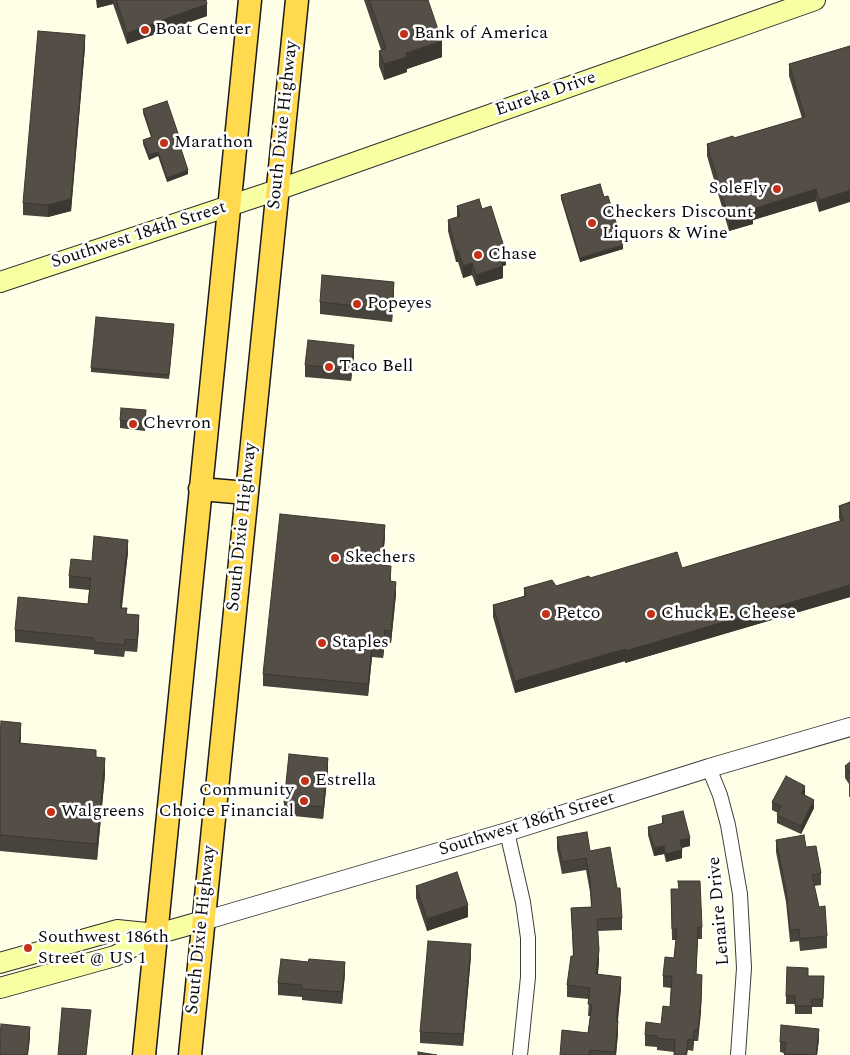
<!DOCTYPE html>
<style>
body{margin:0}
canvas{display:block;background:#ffffe7}
</style>
<canvas width="850" height="1055"></canvas>
<script>
const context = document.querySelector('canvas').getContext('2d');
context.lineJoin = 'round';
function poly(rows) {
  const path = new Path2D();
  for (const r of rows) {
    path.moveTo(r[0], r[1]);
    for (let i = 2; i < r.length; i += 2) path.lineTo(r[i], r[i + 1]);
  }
  return path;
}
function trace(path, color, width, dash) {
  context.strokeStyle = color;
  context.lineWidth = width;
  context.lineCap = dash ? 'butt' : 'round';
  context.setLineDash(dash || []);
  context.stroke(path);
}
function fill(path, color) {
  context.fillStyle = color;
  context.fill(path, 'evenodd');
}
function drawText(font, color, halo, rows, align = 'center') {
  context.font = font + ' Spectral,serif';
  context.lineWidth = 5;
  context.setLineDash([]);
  context.textBaseline = 'middle';
  context.strokeStyle = halo;
  context.fillStyle = color;
  for (const [text, x, y, turn = 0] of rows) {
    context.save();
    context.translate(x, y);
    context.rotate((+turn || 0) * Math.PI / 180);
    context.textAlign = isNaN(turn) ? turn : align;
    if (halo) context.strokeText(text, 0, 0);
    context.fillText(text, 0, 0);
    context.restore();
  }
}
const minor = poly([
 [709,768,720,795,728,825,740,894,744,968,738,1055],
 [507,832,523,902,528,938,528,977,520,1055]
]);
const tertiary = poly([
 [203,921,507,832,709,768,850,727]
]);
const secondary = poly([
 [0,282,277,190,815,0],
 [0,963,117,930,157,934],
 [0,988,115,956,157,934,203,921]
]);
const trunk = poly([
 [200,489,247,493],
 [144,1055,250,0],
 [190,1055,297,0]
]);
const wall = poly([
 [96,0,206,0,207,16,127,44,113,4,97,8],
 [364,0,428,0,442,57,407,69,407,72,384,80,379,66,379,51,381,50],
 [850,46,819,212,816,201,753,220,753,224,729,231,707,156,707,144,734,138,802,118,789,76,789,64],
 [85,47,71,211,48,217,23,215,23,203],
 [143,109,182,149,181,149,188,174,167,182,158,156,149,160,143,144,143,140,151,137,143,113],
 [561,195,604,197,623,249,580,262,561,199],
 [457,206,482,209,506,265,503,266,503,278,476,286,472,275,463,278,458,262,456,262,448,231,448,220,457,217],
 [394,294,392,322,320,314,320,302],
 [174,328,169,379,91,372,91,368],
 [354,356,351,381,305,377,305,365],
 [146,418,145,431,120,428,120,420],
 [850,502,850,597,625,663,625,661,515,693,493,617,493,605,524,596,524,588,556,586,590,578,682,568,840,521,839,518,839,506],
 [385,537,382,565,391,578,391,581,396,594,391,643,385,642,383,658,372,657,368,696,263,686,263,674],
 [128,552,122,608,127,614,139,627,137,652,125,651,124,657,94,654,94,650,15,642,15,630,88,604,89,590,69,588,69,576,92,561],
 [0,736,21,738,20,743,96,758,105,774,97,860,0,851],
 [850,762,850,798,849,796,849,784,845,778,845,766],
 [328,770,323,819,284,815,284,803],
 [805,794,804,795,814,808,801,834,777,823,777,815,778,813,772,810,772,802],
 [662,816,690,846,682,848,682,858,666,862,664,854,654,856,648,835,648,827,662,824],
 [557,837,590,851,622,918,622,930,598,931,599,962,598,974,621,988,618,1021,618,1033,616,1055,560,1055,588,1033,590,1016,588,1016,589,999,567,997,567,985,573,956,571,908,591,907,590,892,586,870,562,874,557,849],
 [776,840,806,847,821,873,821,885,814,886,819,907,827,936,827,948,800,951,799,941,790,942,786,902,776,852],
 [416,886,468,917,427,931,416,898],
 [671,889,702,927,702,939,698,939,696,974,702,986,698,1041,694,1041,693,1051,688,1050,687,1055,674,1055,674,1052,657,1050,657,1047,645,1046,645,1035,661,1024,670,1007,671,988,663,987,663,976,674,958,676,940,672,940],
 [471,956,463,1046,420,1043,420,1032],
 [345,974,342,1004,302,1000,302,997,278,995,278,983],
 [808,976,824,976,823,1007,812,1007,812,1014,795,1014,795,1004,786,1004,786,996],
 [819,1039,817,1055,784,1055,784,1053,780,1052,780,1042]
]);
const shadedWall = poly([
 [97,0,113,0,113,4,97,8],
 [207,4,207,16,127,44,127,33],
 [85,35,85,47,71,211,48,217,48,205],
 [442,41,442,57,407,69,407,72,384,80,384,64,406,53],
 [158,152,158,156,149,160,149,155],
 [188,170,188,174,167,182,167,178],
 [816,189,816,201,753,220,753,224,729,231,729,219,753,209],
 [850,190,850,202,819,212,819,200],
 [623,245,623,249,580,262,580,258],
 [458,250,458,262,456,262,456,251],
 [506,253,506,265,499,267,499,255],
 [472,263,472,275,463,278,463,266],
 [503,266,503,278,476,286,476,275],
 [394,282,394,294,392,322,392,310],
 [354,345,354,356,351,381,351,370],
 [385,525,385,537,381,577,381,565],
 [128,540,128,552,120,620,120,608],
 [396,582,396,594,391,643,391,631],
 [850,585,850,597,625,663,625,651],
 [139,615,139,627,137,652,137,640],
 [385,630,385,642,383,658,383,646],
 [372,645,372,657,368,696,368,684],
 [625,649,625,661,515,693,515,681],
 [21,723,21,738,19,758,19,743],
 [105,758,105,774,97,860,97,844],
 [328,758,328,770,323,819,323,807],
 [805,786,805,794,801,802,801,793],
 [814,800,814,808,801,834,801,826],
 [690,838,690,846,680,848,680,840],
 [664,846,664,854,654,856,654,848],
 [682,850,682,858,666,862,666,854],
 [468,905,468,917,427,931,427,919],
 [471,944,471,956,463,1046,463,1034],
 [599,950,599,962,596,986,596,974],
 [345,962,345,974,342,1004,342,992],
 [702,975,701,1013,698,1041,698,1030],
 [621,977,621,988,616,1033,616,1021],
 [618,1021,618,1033,616,1055,615,1055],
 [30,1027,30,1039,28,1055,27,1055],
 [819,1029,819,1039,817,1055,816,1055],
 [694,1030,694,1041,693,1051,693,1040]
]);
const building = poly([
 [116,0,206,0,207,4,127,33,116,0],
 [369,0,428,0,442,41,406,53,407,57,384,64,379,51,386,48,369,0],
 [38,31,85,35,71,199,48,205,23,203,38,31],
 [850,46,850,190,819,200,816,189,753,209,753,212,729,219,707,144,733,136,734,138,805,117,789,64,850,46],
 [167,101,182,145,180,146,188,170,167,178,158,152,149,155,143,140,152,137,143,109,167,101],
 [600,184,604,197,608,196,623,245,580,258,561,195,600,184],
 [479,199,482,209,491,206,506,253,499,255,503,266,476,275,472,263,463,266,458,250,456,251,448,220,460,216,457,206,479,199],
 [322,275,394,282,392,310,320,302,322,275],
 [96,317,174,324,169,375,91,368,96,317],
 [308,340,354,345,351,370,305,365,308,340],
 [121,408,146,410,145,423,120,420,121,408],
 [850,502,850,585,625,651,625,649,515,681,493,605,526,596,524,588,552,580,556,586,589,576,590,578,677,552,682,568,843,520,839,506,850,502],
 [280,514,385,525,381,565,391,566,390,581,396,582,391,631,385,630,383,646,372,645,368,684,263,674,280,514],
 [94,536,128,540,120,608,127,608,126,614,139,615,137,640,125,639,124,645,94,642,94,638,15,630,18,597,88,604,91,578,69,576,71,559,92,561,94,536],
 [1,721,21,723,19,743,96,750,96,757,105,758,97,844,0,835,0,736,1,721],
 [289,754,328,758,323,807,284,803,289,754],
 [850,762,850,773,845,766,850,762],
 [786,776,805,786,801,793,814,800,801,826,777,815,781,806,772,802,786,776],
 [683,811,690,838,680,840,682,850,666,854,664,846,654,848,648,827,664,823,662,816,683,811],
 [587,832,590,851,610,847,617,888,620,888,622,918,597,919,599,950,596,974,621,977,616,1021,618,1021,615,1052,590,1050,589,1055,560,1055,562,1030,588,1033,592,1005,588,1004,590,988,567,985,571,956,574,956,571,908,592,907,590,880,586,858,562,862,557,837,587,832],
 [804,835,806,847,816,846,821,873,812,875,819,907,825,906,827,936,800,939,799,929,790,930,786,890,776,840,804,835],
 [457,872,468,905,427,919,416,886,457,872],
 [678,881,700,881,702,927,698,927,696,974,702,975,701,1002,698,1030,694,1030,693,1040,688,1039,686,1055,674,1055,675,1040,657,1038,657,1036,645,1035,646,1022,661,1024,663,1006,670,1007,672,976,663,976,665,957,674,958,677,929,672,929,671,889,679,889,678,881],
 [428,941,471,944,463,1034,420,1032,428,941],
 [281,959,308,962,309,959,345,962,342,992,302,989,302,985,278,983,281,959],
 [787,967,808,968,808,976,824,976,823,999,812,999,812,1006,795,1006,795,996,786,996,787,967],
 [62,1008,91,1010,86,1055,58,1055,62,1008],
 [1,1024,30,1027,27,1055,0,1055,0,1037,1,1024],
 [781,1025,819,1029,816,1055,784,1054,786,1042,780,1042,781,1025],
 [418,1052,437,1055,418,1055,418,1052]
]);
const markers = [
 [145,30,5,"#c53118"],
 [404,34,5,"#c53118"],
 [164,143,5,"#c53118"],
 [777,189,5,"#c53118"],
 [592,223,5,"#c53118"],
 [478,255,5,"#c53118"],
 [357,304,5,"#c53118"],
 [329,367,5,"#c53118"],
 [133,424,5,"#c53118"],
 [335,558,5,"#c53118"],
 [546,614,5,"#c53118"],
 [651,614,5,"#c53118"],
 [322,643,5,"#c53118"],
 [305,781,5,"#c53118"],
 [304,801,5,"#c53118"],
 [51,812,5,"#c53118"],
 [28,948,5,"#c53118"]
];
const poiNames = [
 ["Boat Center",155,30],
 ["Bank of America",414,34],
 ["Marathon",174,143],
 ["SoleFly",767,189,"right"],
 ["Checkers Discount",602,213],
 ["Liquors & Wine",602,234],
 ["Chase",488,255],
 ["Popeyes",367,304],
 ["Taco Bell",339,367],
 ["Chevron",143,424],
 ["Skechers",345,558],
 ["Petco",556,614],
 ["Chuck E. Cheese",661,614],
 ["Staples",332,643],
 ["Estrella",315,781],
 ["Community",294,791,"right"],
 ["Choice Financial",294,812,"right"],
 ["Walgreens",61,812],
 ["Southwest 186th",38,938],
 ["Street @ US 1",38,959]
];
const streetNames = [
 ["Eureka Drive",546,95,-19],
 ["South Dixie Highway",284,125,-84],
 ["Southwest 184th Street",139,236,-18],
 ["South Dixie Highway",243,527,-84],
 ["Southwest 186th Street",527,825,-17],
 ["Lenaire Drive",720,911,-95],
 ["South Dixie Highway",202,930,-84]
];
trace(minor, '#3d3d3d', 16);
trace(tertiary, '#3d3d3d', 20);
trace(secondary, '#2c2c2c', 22);
trace(trunk, '#1b1b1b', 25);
trace(minor, '#fff', 14);
trace(tertiary, '#fff', 18);
trace(secondary, '#f7ffa2', 20);
trace(trunk, '#ffda4e', 22);
fill(wall, '#48433c');
fill(shadedWall, '#3b3731');
fill(building, '#544e46');
trace(building, '#3b3731', 1);
for (const [x, y, r, color] of markers) {
  const dot = new Path2D();
  dot.arc(x, y, r, 0, 2 * Math.PI);
  context.fillStyle = color;
  context.fill(dot);
  trace(dot, '#fff', 2);
}
drawText('18px', '#0a0a0a', '#fff', poiNames, 'left');
drawText('18px', '#0a0a0a', '#fff', streetNames);
</script>
